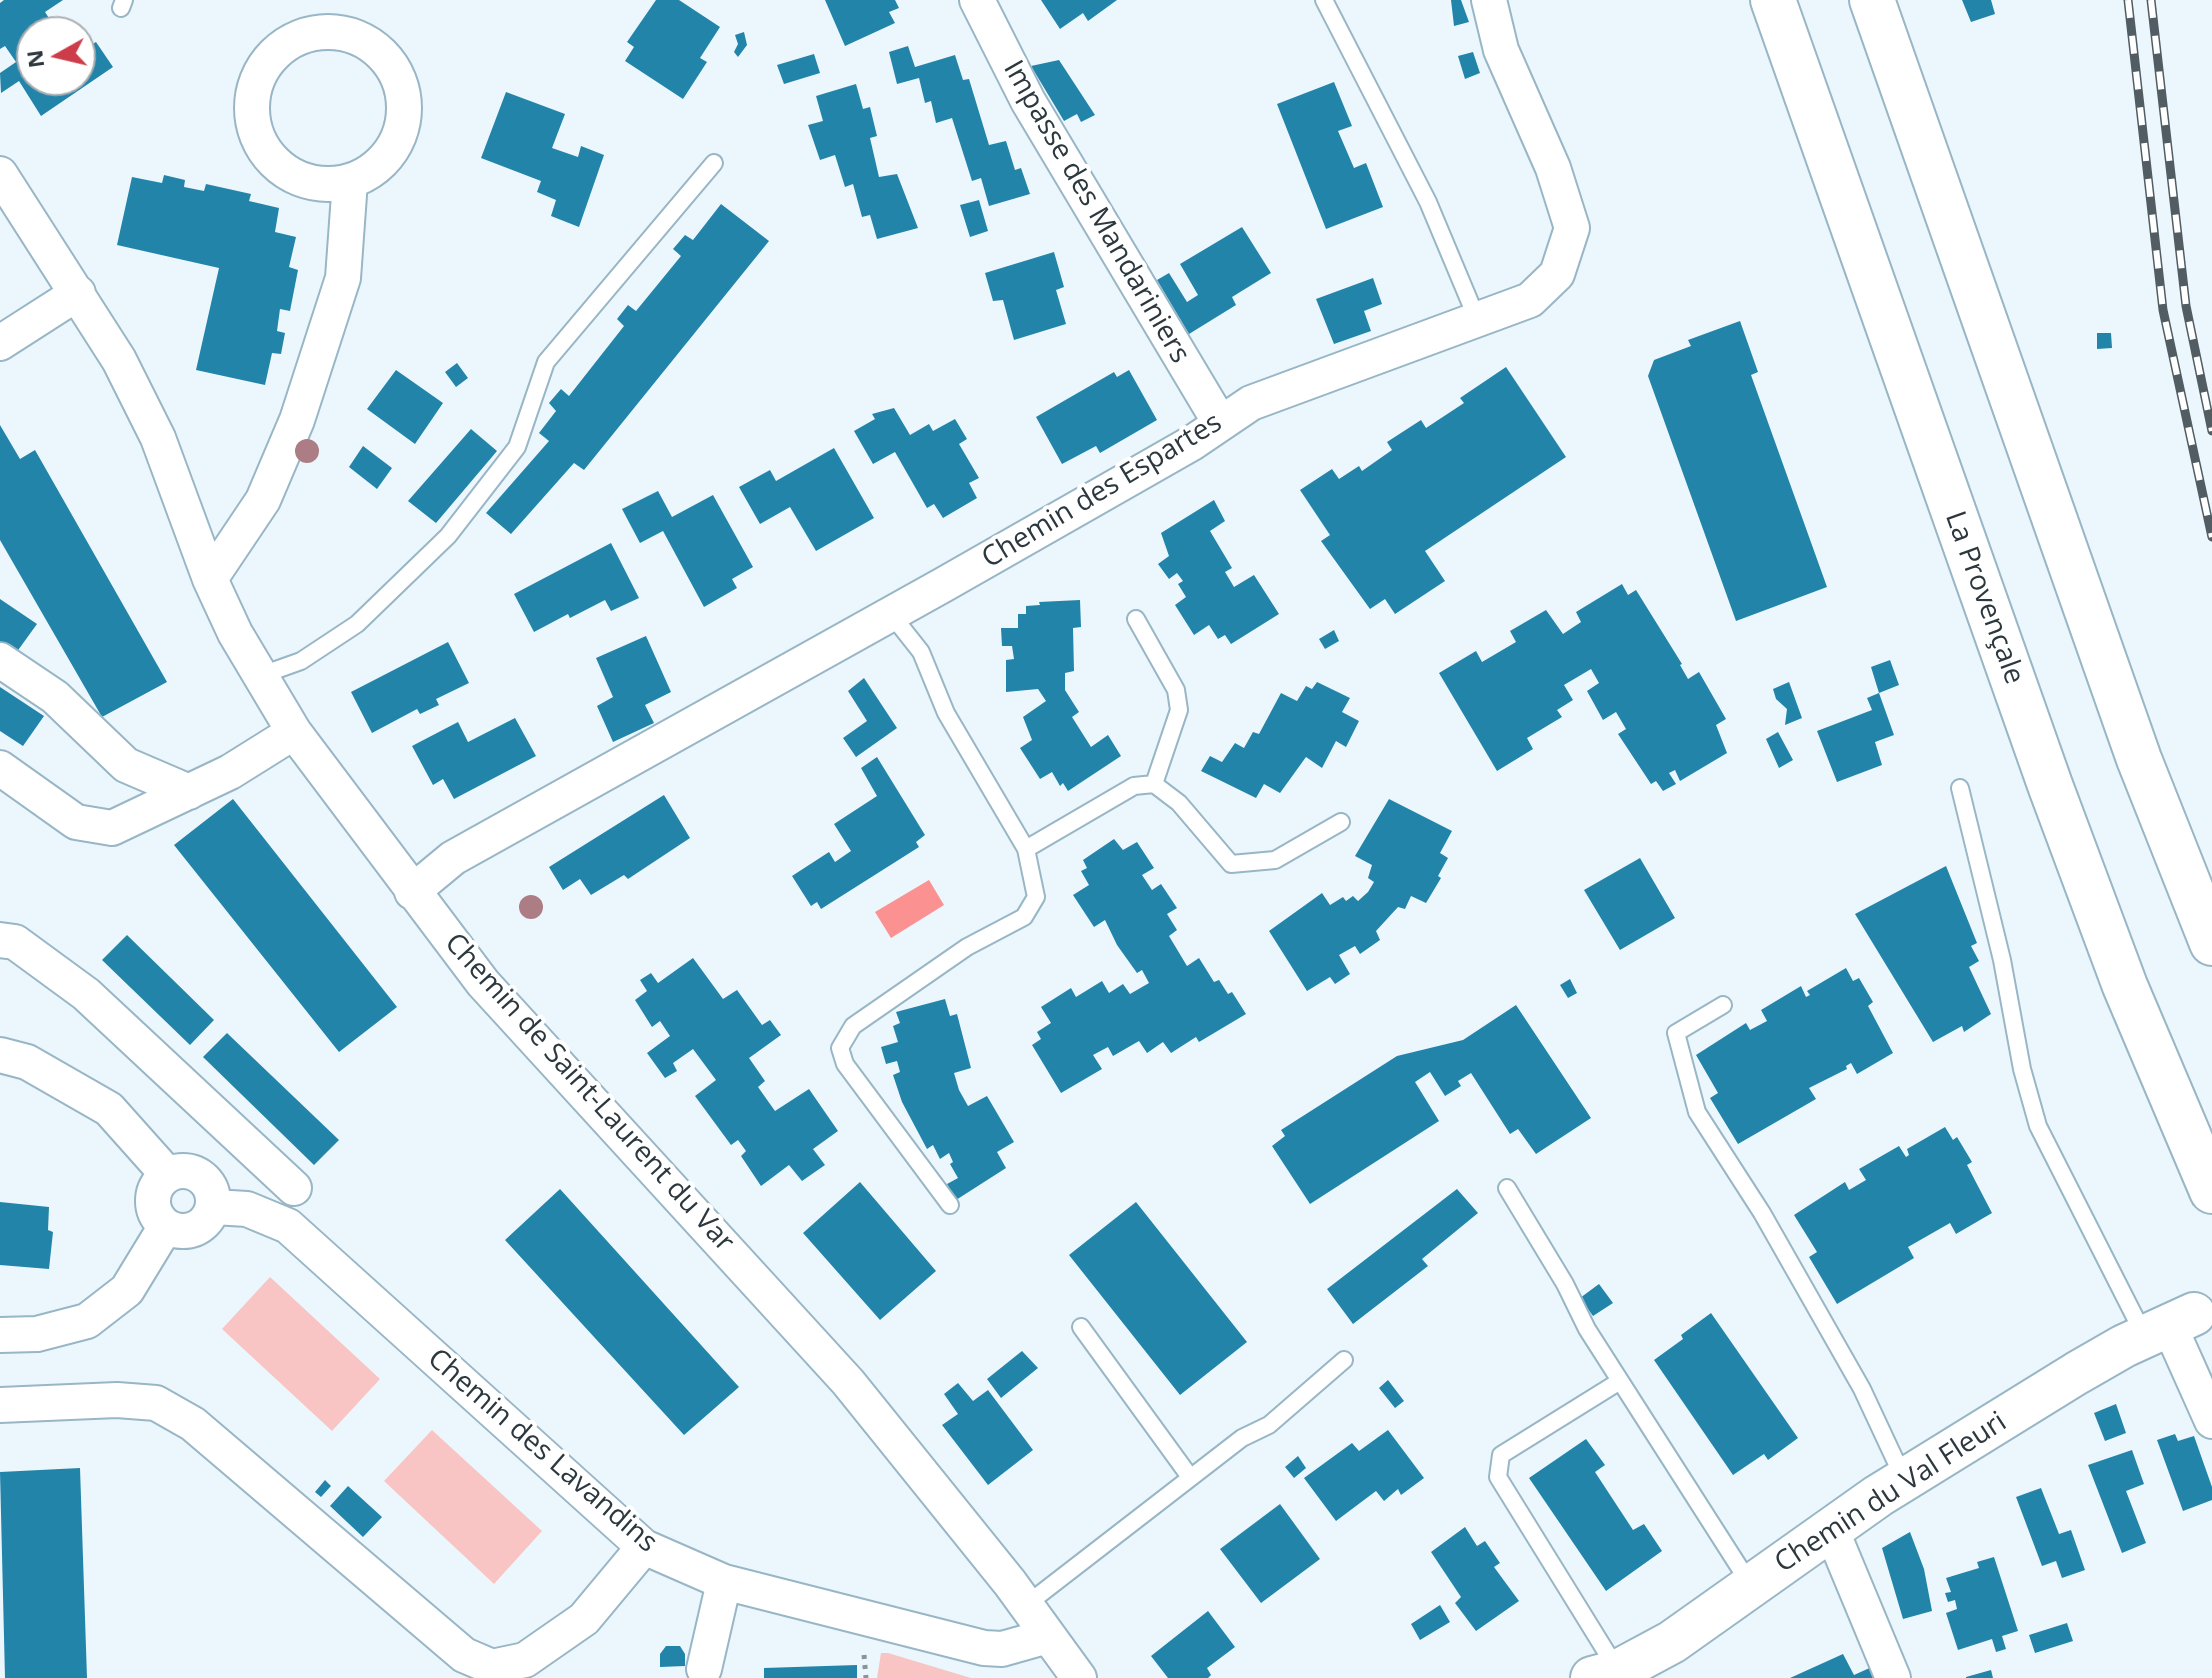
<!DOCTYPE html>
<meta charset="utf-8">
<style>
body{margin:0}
#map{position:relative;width:2212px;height:1678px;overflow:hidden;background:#ebf7fd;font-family:"Open Sans",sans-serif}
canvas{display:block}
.north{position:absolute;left:16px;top:16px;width:80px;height:80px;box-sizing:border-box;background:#fff;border:2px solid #abafb2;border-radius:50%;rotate:262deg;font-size:22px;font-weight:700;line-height:32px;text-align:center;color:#2c383e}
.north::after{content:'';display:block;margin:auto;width:28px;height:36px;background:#cd3d49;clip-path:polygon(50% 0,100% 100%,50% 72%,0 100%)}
</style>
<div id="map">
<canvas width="2212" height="1678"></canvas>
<div class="north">N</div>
</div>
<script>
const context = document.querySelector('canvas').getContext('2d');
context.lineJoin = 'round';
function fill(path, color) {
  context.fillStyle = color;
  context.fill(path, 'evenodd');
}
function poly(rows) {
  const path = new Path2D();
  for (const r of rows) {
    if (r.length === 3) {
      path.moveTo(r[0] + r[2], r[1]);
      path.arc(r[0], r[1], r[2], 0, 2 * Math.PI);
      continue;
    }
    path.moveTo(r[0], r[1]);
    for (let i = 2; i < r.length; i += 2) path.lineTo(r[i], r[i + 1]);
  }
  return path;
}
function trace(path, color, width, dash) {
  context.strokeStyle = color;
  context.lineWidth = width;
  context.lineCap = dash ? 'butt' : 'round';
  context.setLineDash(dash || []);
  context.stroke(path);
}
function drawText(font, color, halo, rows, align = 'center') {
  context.font = font + ' "Open Sans",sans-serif';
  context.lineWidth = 8;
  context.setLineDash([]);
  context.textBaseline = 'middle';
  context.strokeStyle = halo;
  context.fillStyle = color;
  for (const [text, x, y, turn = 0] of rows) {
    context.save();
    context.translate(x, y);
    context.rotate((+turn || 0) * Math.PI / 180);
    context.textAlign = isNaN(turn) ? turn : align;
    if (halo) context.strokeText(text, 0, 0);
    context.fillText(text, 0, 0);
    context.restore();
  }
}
const green = poly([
 [270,1277,380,1379,332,1431,222,1329],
 [432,1430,542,1531,494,1584,384,1481],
 [881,1653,888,1653,971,1678,877,1678]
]);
const water = poly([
 [929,880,944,905,891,938,875,912]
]);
const building = poly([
 [4,0,63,0,45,12,58,32,32,32,32,80,80,80,80,51,96,42,113,67,41,116,19,81,1,93,0,73,16,62,5,46,0,49,0,3],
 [656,0,679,0,720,27,700,58,707,62,683,99,625,61,634,47,627,42],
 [825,0,895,0,899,8,889,12,895,23,845,46],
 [1041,0,1117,0,1088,21,1083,13,1060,29],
 [1451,0,1461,0,1469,22,1454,26],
 [1962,0,1991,0,1995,14,1971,22],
 [744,32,747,45,738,57,734,52,738,44,735,35],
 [908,46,915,67,955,55,963,80,969,79,989,145,1006,141,1015,170,1021,168,1030,194,989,206,981,178,972,181,952,118,936,123,931,101,925,103,919,78,897,84,889,52],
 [1473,52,1480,73,1465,79,1458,56],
 [814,54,820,73,784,84,777,65],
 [1059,60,1095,115,1081,122,1077,114,1064,121,1031,66],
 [1334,82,1352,126,1338,131,1354,168,1366,163,1383,207,1326,229,1277,104],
 [856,84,863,109,870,107,877,136,870,138,879,177,897,174,918,228,877,239,870,215,862,217,853,184,845,187,835,155,820,160,808,125,823,121,816,96],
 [506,92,565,114,552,148,578,157,581,146,604,155,579,227,551,216,556,200,537,192,541,181,481,158],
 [164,175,185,180,184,187,204,191,206,184,251,194,249,201,279,208,275,232,296,237,289,267,298,270,290,311,280,309,277,331,285,333,281,354,272,353,265,385,196,370,219,268,117,245,132,177,162,183],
 [979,200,988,231,970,237,960,205],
 [721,204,769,241,584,470,574,463,511,534,486,513,549,441,539,433,556,411,549,403,561,389,569,396,624,326,617,319,628,305,636,311,681,256,673,249,685,235,693,240],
 [1242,227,1271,273,1232,297,1236,305,1189,334,1157,280,1169,273,1187,302,1198,295,1180,264],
 [1054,252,1064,287,1056,290,1066,324,1014,340,1003,300,993,301,985,273],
 [1373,278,1382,304,1364,311,1371,331,1334,344,1316,299],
 [1740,321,1758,372,1751,375,1827,587,1736,621,1648,376,1654,360,1691,346,1688,340],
 [2097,333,2111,333,2112,348,2097,349],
 [457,363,468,378,456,387,445,372],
 [1506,367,1566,457,1425,551,1445,581,1395,614,1385,599,1370,609,1321,541,1330,535,1300,490,1332,469,1339,479,1359,466,1362,471,1392,450,1387,442,1421,420,1426,428,1464,403,1460,398],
 [396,370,443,403,415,444,367,409],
 [1129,370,1157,420,1100,453,1096,446,1062,464,1036,417,1114,372,1117,377],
 [894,408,910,435,929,424,933,431,955,419,967,439,959,444,979,478,969,483,977,498,943,518,934,504,927,508,895,452,873,464,854,431,875,419,872,414],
 [0,425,20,459,35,450,167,682,102,717,0,540],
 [471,429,497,451,436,523,408,501],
 [363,446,392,468,377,489,349,467],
 [834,448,874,518,816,551,790,507,760,524,739,487,770,470,776,481],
 [658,491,672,517,713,495,753,567,732,579,737,588,704,607,663,531,640,543,622,509],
 [1214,500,1225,521,1210,531,1232,568,1225,572,1234,587,1254,575,1279,614,1231,644,1225,635,1218,639,1209,625,1194,635,1175,605,1186,597,1178,584,1183,581,1177,573,1169,579,1158,564,1169,556,1161,533],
 [611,543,639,598,611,611,605,600,570,618,568,614,534,632,514,594],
 [1622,584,1628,595,1636,590,1682,664,1680,665,1688,679,1699,672,1726,719,1716,725,1727,753,1680,781,1675,770,1669,773,1676,784,1663,791,1656,781,1651,784,1618,734,1626,729,1616,712,1603,720,1587,691,1599,683,1591,669,1564,685,1573,700,1557,710,1562,717,1527,738,1533,749,1497,771,1439,673,1476,651,1482,662,1516,642,1510,631,1546,610,1563,634,1581,622,1576,612],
 [0,599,37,624,16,653,0,642],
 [1080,600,1081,627,1073,628,1074,671,1065,673,1065,690,1079,712,1072,717,1091,747,1108,735,1121,756,1068,791,1063,783,1060,786,1052,772,1040,779,1020,748,1032,740,1023,717,1046,701,1038,689,1006,692,1006,660,1014,659,1012,646,1002,646,1001,628,1018,628,1018,614,1026,614,1026,606,1040,605,1039,602],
 [1334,630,1339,641,1325,649,1319,639],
 [646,636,671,692,645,705,654,723,613,742,597,706,613,697,596,658],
 [448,642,469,683,436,699,439,705,420,714,417,709,372,733,351,692],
 [1890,660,1899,685,1879,693,1894,735,1875,742,1882,765,1837,782,1817,731,1872,710,1867,698,1879,693,1871,667],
 [864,678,897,728,856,757,843,738,867,721,848,691],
 [1317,682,1350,698,1342,712,1359,721,1346,747,1336,741,1322,768,1306,757,1280,793,1264,784,1256,798,1201,771,1210,756,1222,762,1235,743,1244,748,1253,732,1259,734,1281,693,1297,701,1306,686,1312,689],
 [1789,682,1802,718,1785,725,1787,709,1776,699,1773,689],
 [0,687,44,716,23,746,0,731],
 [515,718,536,756,454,799,443,779,433,785,412,746,458,722,468,742],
 [1778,732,1793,760,1779,768,1766,739],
 [877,757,925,835,916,842,919,847,821,909,817,902,811,906,792,876,829,852,835,862,851,851,834,824,877,796,861,768],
 [664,795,690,838,628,879,624,875,591,895,580,879,563,890,549,867],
 [233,799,397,1007,339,1052,174,845],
 [1389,799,1452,831,1440,853,1448,858,1438,876,1441,878,1426,903,1411,896,1405,909,1398,907,1376,931,1380,940,1360,954,1355,946,1339,955,1350,974,1335,984,1330,977,1307,991,1269,931,1322,893,1330,905,1343,897,1346,901,1353,896,1358,901,1368,892,1374,882,1368,878,1372,865,1355,856],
 [1114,839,1123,850,1137,842,1154,868,1142,875,1152,890,1161,884,1177,908,1167,914,1177,930,1169,936,1187,966,1199,958,1214,982,1219,980,1228,994,1232,992,1246,1014,1199,1042,1196,1037,1171,1053,1163,1042,1147,1053,1139,1041,1113,1056,1108,1047,1093,1055,1102,1069,1061,1093,1032,1045,1041,1039,1037,1032,1051,1023,1041,1007,1071,988,1076,997,1102,981,1109,993,1123,984,1130,994,1149,983,1142,970,1137,973,1117,945,1105,920,1094,927,1073,895,1089,885,1081,871,1087,868,1083,860],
 [1640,858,1675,918,1620,950,1584,890],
 [1946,866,1977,943,1971,946,1979,961,1969,967,1991,1014,1964,1032,1962,1026,1933,1042,1855,914],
 [127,935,214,1020,190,1045,102,960],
 [693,958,723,999,737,990,762,1025,770,1020,781,1035,749,1058,765,1081,758,1087,775,1111,809,1089,838,1131,813,1149,825,1165,802,1181,789,1165,761,1186,741,1156,746,1151,738,1140,731,1145,695,1096,716,1080,693,1049,673,1063,677,1071,665,1078,647,1053,670,1036,660,1021,652,1027,635,1000,647,991,640,980,651,973,658,983],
 [1846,968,1853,981,1859,978,1873,1002,1868,1006,1893,1053,1857,1074,1851,1063,1846,1066,1847,1069,1809,1088,1816,1099,1738,1144,1710,1098,1718,1093,1696,1055,1746,1023,1750,1030,1767,1021,1761,1010,1801,986,1806,997,1810,995,1807,991],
 [1570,979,1577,993,1568,998,1560,985],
 [945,999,950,1016,957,1014,971,1068,954,1073,959,1090,968,1106,987,1096,1014,1142,997,1152,1006,1168,956,1200,947,1184,958,1178,950,1164,953,1162,949,1153,940,1159,933,1145,927,1149,902,1102,893,1075,900,1072,897,1061,886,1064,881,1047,898,1042,893,1026,900,1023,896,1012],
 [1516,1005,1591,1118,1536,1154,1518,1129,1510,1134,1471,1073,1458,1081,1461,1086,1445,1096,1430,1072,1415,1082,1439,1121,1310,1204,1272,1146,1285,1136,1281,1130,1397,1056,1463,1040],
 [227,1033,339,1140,314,1165,203,1057],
 [1945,1127,1953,1140,1957,1137,1972,1162,1967,1165,1992,1213,1956,1234,1950,1223,1908,1247,1914,1258,1837,1304,1809,1257,1817,1252,1794,1215,1845,1182,1849,1190,1866,1180,1859,1169,1899,1146,1906,1157,1909,1155,1907,1149],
 [860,1182,936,1271,880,1320,803,1233],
 [560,1189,739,1387,684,1435,505,1240],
 [1457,1189,1478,1213,1422,1259,1428,1266,1353,1324,1327,1289],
 [0,1202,49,1207,48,1230,53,1232,49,1269,0,1265],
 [1136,1202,1247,1342,1180,1395,1069,1255],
 [1599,1284,1613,1303,1593,1316,1580,1298],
 [1711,1313,1798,1438,1768,1460,1764,1454,1733,1475,1654,1360,1683,1339,1681,1335],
 [1022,1351,1038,1368,1001,1398,987,1379],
 [1388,1380,1404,1401,1395,1408,1379,1388],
 [958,1383,973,1401,988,1390,1033,1450,988,1485,942,1425,958,1414,944,1394],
 [2116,1404,2126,1433,2105,1441,2094,1413],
 [1388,1430,1424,1478,1401,1495,1398,1489,1384,1501,1376,1491,1336,1521,1304,1478,1352,1443,1359,1451],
 [2175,1434,2178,1441,2194,1436,2212,1487,2212,1500,2183,1511,2157,1440],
 [1586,1439,1605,1465,1595,1472,1633,1530,1644,1524,1662,1551,1606,1591,1529,1478],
 [2132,1450,2144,1484,2126,1491,2146,1543,2122,1553,2088,1465],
 [1298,1456,1306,1468,1294,1478,1285,1467],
 [80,1468,87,1678,5,1678,0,1472],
 [325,1480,331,1486,321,1497,315,1492],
 [348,1486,382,1517,363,1537,330,1506],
 [2041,1488,2059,1534,2071,1530,2085,1570,2062,1578,2056,1561,2042,1566,2016,1497],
 [1280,1504,1320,1559,1261,1603,1220,1549],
 [1465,1527,1477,1546,1485,1541,1500,1563,1494,1567,1519,1601,1476,1631,1455,1603,1461,1597,1431,1552],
 [1910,1532,1924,1569,1932,1611,1903,1619,1882,1548],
 [1994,1557,2018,1631,2002,1636,2006,1649,1996,1652,1992,1639,1958,1650,1946,1613,1957,1609,1955,1600,1948,1602,1945,1593,1951,1592,1946,1578,1979,1568,1977,1562],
 [1440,1605,1450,1622,1420,1640,1411,1624],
 [1208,1611,1235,1647,1207,1668,1211,1675,1208,1678,1168,1678,1151,1656],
 [2067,1623,2073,1641,2035,1653,2029,1635],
 [666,1646,680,1646,685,1654,685,1666,660,1667,660,1654],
 [1843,1654,1854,1675,1874,1666,1879,1678,1790,1678],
 [857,1665,857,1678,764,1678,764,1668],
 [1991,1670,1993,1678,1966,1678,1966,1677]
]);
const path = poly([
 [864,1655,866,1678]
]);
const service = poly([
 [1324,0,1428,202,1477,319],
 [121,8,124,0],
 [891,614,921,652,946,713,1026,849,1036,897,1024,917,967,947,853,1026,840,1048,845,1064,950,1205],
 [1136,619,1176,690,1179,710,1154,784],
 [259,676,301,661,357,624,448,536,517,447,546,362,714,163],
 [1960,788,2002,960,2022,1069,2038,1126,2144,1335],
 [1026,849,1134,786,1154,784,1179,803,1231,864,1275,860,1341,822],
 [1723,1005,1676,1033,1697,1112,1762,1213,1862,1389,1904,1479],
 [1507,1188,1565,1284,1587,1329,1750,1584],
 [1081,1327,1190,1477],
 [1026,1605,1242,1438,1269,1425,1344,1360],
 [1618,1671,1498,1477,1501,1455,1620,1381]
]);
const minor = poly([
 [977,0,1028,101,1219,421],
 [328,108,76],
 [0,174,119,360,158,438,210,579,235,633,294,732,483,983,848,1382,1010,1583,1079,1678],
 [0,343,78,293],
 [210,579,263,500,297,420,343,278,350,181],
 [0,660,55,697,126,765,189,792],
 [0,768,76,822,112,828,230,772,294,732],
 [412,892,453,858,943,585,1192,443,1251,403,1530,300,1557,274,1572,228,1553,168,1501,50,1489,0],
 [0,940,15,942,86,994,294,1188],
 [0,1055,27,1062,109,1109,167,1174],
 [183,1201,30],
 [214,1207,247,1209,288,1226,644,1547,724,1582,984,1648,1002,1649,1048,1636],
 [2169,1325,2212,1421],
 [0,1335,37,1334,87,1321,127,1290,166,1226],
 [0,1405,117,1400,156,1403,193,1424,464,1655,492,1667,525,1660,584,1619,644,1547],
 [1831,1529,1893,1678],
 [704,1669,724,1582]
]);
const tertiary = poly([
 [1592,1678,1618,1671,1672,1642,1878,1496,2077,1373,2124,1346,2194,1314]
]);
const motorway = poly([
 [1773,0,2050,785,2125,986,2212,1191],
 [1872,0,2139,759,2212,943]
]);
const rail = poly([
 [2128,0,2163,310,2212,537],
 [2151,0,2186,306,2212,431]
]);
const trees = [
 [307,451],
 [531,907]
];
const streetNames = [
 ["Impasse des Mandariniers",1096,212,60],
 ["Chemin des Espartes",1102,491,-31],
 ["La Provençale",1984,598,70],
 ["Chemin de Saint-Laurent du Var",589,1093,48],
 ["Chemin des Lavandins",542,1451,41],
 ["Chemin du Val Fleuri",1891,1493,-33]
];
fill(green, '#f8c5c4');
fill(water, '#fc9191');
fill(building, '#2384aa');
trace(service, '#98b6c5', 20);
trace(minor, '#98b6c5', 38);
trace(tertiary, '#98b6c5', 46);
trace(motorway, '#98b6c5', 48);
trace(path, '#88949a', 5, [4, 6]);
trace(service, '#fff', 16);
trace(minor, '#fff', 34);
trace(tertiary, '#fff', 42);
trace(motorway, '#fff', 44);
trace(rail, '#515d63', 9);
trace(rail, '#fff', 6, [18]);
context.fillStyle = '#ac7d85';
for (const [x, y] of trees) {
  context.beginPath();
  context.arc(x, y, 12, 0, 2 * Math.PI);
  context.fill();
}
drawText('28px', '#2c383e', '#fff', streetNames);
</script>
